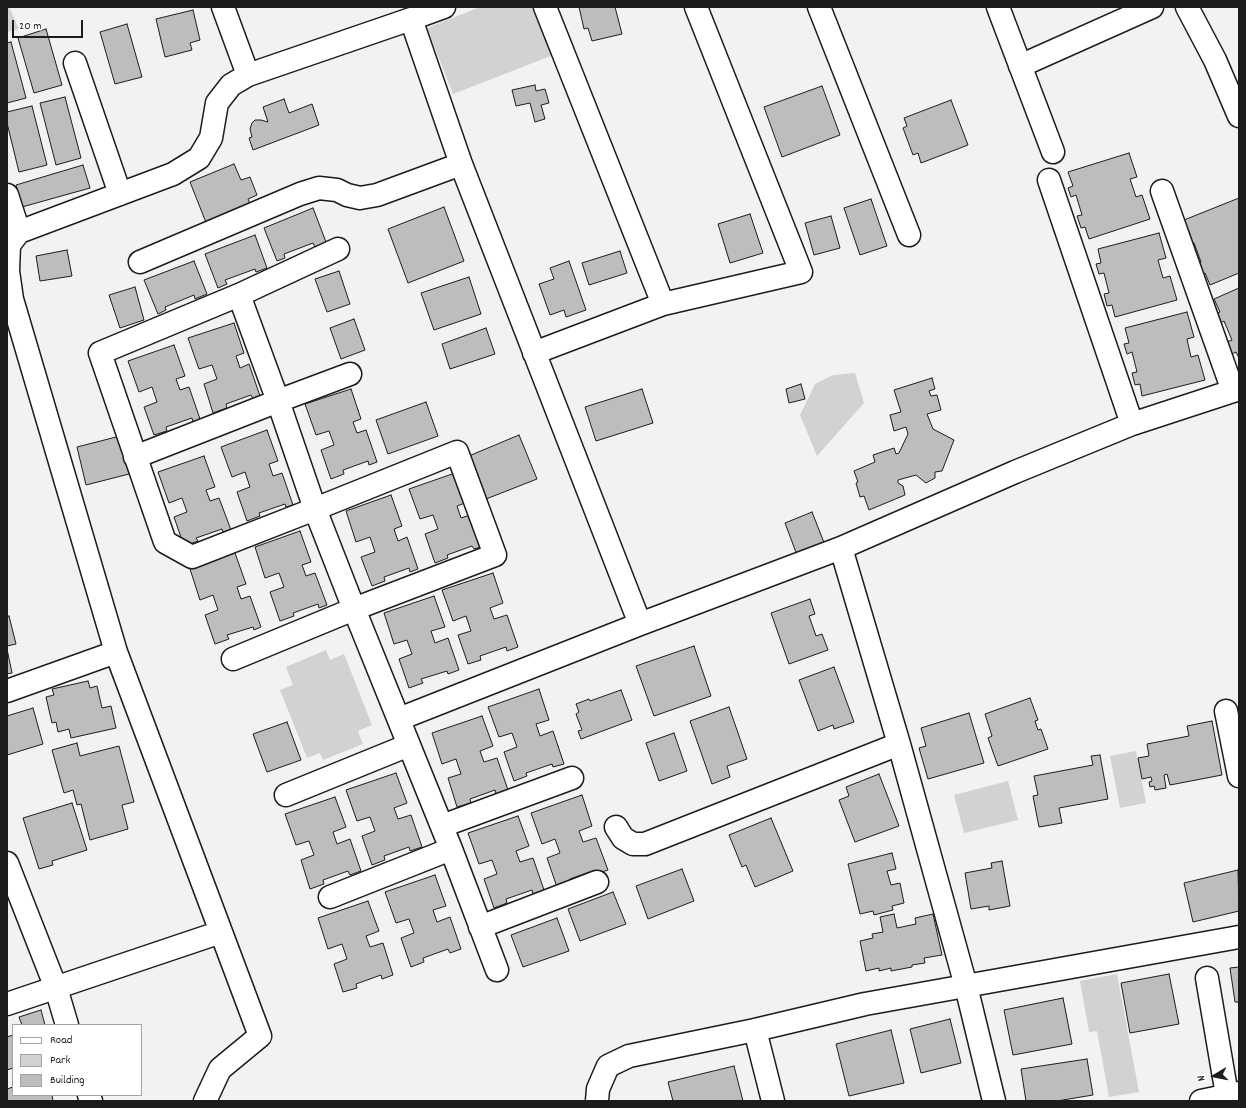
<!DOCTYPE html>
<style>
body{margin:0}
#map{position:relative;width:1246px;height:1108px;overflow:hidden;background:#f2f2f2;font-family:Dekko,sans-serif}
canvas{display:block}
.frame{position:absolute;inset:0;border:8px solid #1c1c1c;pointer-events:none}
.legend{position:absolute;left:12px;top:1024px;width:130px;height:72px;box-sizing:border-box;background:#fff;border:1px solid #a4a4a4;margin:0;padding:5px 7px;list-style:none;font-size:12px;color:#1c1c1c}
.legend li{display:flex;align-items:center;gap:8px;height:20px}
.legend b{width:20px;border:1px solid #a4a4a4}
.north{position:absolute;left:1194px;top:1056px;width:40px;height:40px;-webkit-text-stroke:3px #fff;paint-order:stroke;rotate:260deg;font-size:11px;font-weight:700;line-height:16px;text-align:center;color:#1c1c1c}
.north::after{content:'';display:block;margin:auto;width:14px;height:18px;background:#1c1c1c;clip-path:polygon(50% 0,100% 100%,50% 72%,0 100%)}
.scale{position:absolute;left:12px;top:20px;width:71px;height:18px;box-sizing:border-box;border:2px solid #1c1c1c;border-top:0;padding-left:5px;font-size:12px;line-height:14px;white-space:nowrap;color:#1c1c1c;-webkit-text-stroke:3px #fff;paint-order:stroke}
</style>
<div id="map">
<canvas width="1246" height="1108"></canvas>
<div class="frame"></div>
<ul class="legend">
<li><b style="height:5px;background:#fff"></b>Road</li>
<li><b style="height:11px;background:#d2d2d2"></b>Park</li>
<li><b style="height:11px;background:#bdbdbd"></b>Building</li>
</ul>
<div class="north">N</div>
<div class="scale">20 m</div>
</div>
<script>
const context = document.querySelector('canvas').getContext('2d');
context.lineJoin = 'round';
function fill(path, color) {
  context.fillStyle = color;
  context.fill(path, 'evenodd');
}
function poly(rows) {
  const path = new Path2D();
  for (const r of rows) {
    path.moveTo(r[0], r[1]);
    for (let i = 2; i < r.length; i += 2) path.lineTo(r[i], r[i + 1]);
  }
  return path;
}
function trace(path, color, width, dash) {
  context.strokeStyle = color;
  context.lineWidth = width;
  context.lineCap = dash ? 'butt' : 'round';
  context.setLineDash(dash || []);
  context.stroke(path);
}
const green = poly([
 [7,7,9,7,19,29,7,32],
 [480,7,537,7,556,54,453,94,427,28],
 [855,373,864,403,817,456,800,415,815,384,833,375],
 [326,650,330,660,344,654,372,725,358,731,363,744,323,760,320,753,307,758,280,690,293,685,286,667],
 [1136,751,1146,803,1120,808,1110,756],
 [1008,781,1018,820,964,833,954,795],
 [1117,974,1139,1092,1109,1097,1097,1031,1089,1032,1080,981]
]);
const building = poly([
 [579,7,615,7,622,34,592,41,588,28,584,29,579,7],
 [193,10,200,40,190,43,192,50,165,57,156,19,193,10],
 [127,24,142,77,115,84,100,32,127,24],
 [46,29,62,85,34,93,18,38,46,29],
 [11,42,26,98,7,103,7,43,11,42],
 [535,85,536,91,545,89,549,103,541,105,545,119,535,122,530,103,516,106,512,90,535,85],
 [822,86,840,135,782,157,764,107,822,86],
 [65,97,81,158,56,165,40,103,65,97],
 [284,99,289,113,312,104,319,125,253,150,249,138,252,137,250,129,252,123,255,120,261,120,268,122,263,107,284,99],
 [951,100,968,145,921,163,918,153,913,155,903,128,907,126,904,118,951,100],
 [32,106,47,165,19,172,7,123,7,112,32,106],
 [1129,153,1137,177,1130,179,1136,197,1142,195,1150,219,1089,239,1085,227,1081,228,1077,216,1082,215,1076,195,1071,197,1068,188,1073,186,1068,172,1129,153],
 [234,164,241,180,250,177,257,195,248,199,251,206,207,225,190,182,234,164],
 [83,165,90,188,22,207,16,185,83,165],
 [1239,198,1239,273,1210,285,1205,273,1201,275,1196,264,1201,262,1194,243,1189,245,1185,236,1190,234,1184,220,1239,198],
 [871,199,887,246,860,255,844,208,871,199],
 [444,207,464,261,408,283,388,229,444,207],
 [313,208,326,242,315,247,313,243,284,254,285,258,277,261,264,228,313,208],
 [750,214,763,253,730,263,718,224,750,214],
 [831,216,840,248,814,255,805,223,831,216],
 [1159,233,1166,258,1158,260,1163,278,1170,276,1177,300,1115,317,1112,305,1107,306,1104,294,1109,293,1104,273,1099,274,1096,264,1101,263,1098,249,1159,233],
 [255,235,267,268,256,272,255,269,225,280,227,284,218,288,205,254,255,235],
 [67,250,72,276,40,281,36,256,67,250],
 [620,251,627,273,589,285,582,263,620,251],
 [194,261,207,294,195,299,194,295,165,307,166,310,158,314,144,280,194,261],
 [569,261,586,310,566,317,564,310,550,315,539,284,554,279,550,268,569,261],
 [339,271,350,304,327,312,315,279,339,271],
 [469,277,481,314,434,330,421,293,469,277],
 [135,287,144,320,120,328,109,295,135,287],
 [1239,288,1239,358,1236,352,1232,354,1227,342,1232,340,1224,321,1219,324,1215,314,1220,312,1214,299,1239,288],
 [1187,312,1194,337,1187,339,1191,357,1198,355,1205,380,1142,396,1140,384,1135,385,1132,373,1137,372,1132,352,1127,354,1124,344,1129,343,1125,328,1187,312],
 [354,319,365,350,341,359,330,328,354,319],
 [234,323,244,353,236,356,240,368,249,364,260,396,253,399,251,395,226,404,227,408,213,413,204,384,217,379,212,365,199,369,188,338,234,323],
 [486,328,495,354,450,369,442,344,486,328],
 [174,345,185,376,176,379,180,390,189,387,200,419,193,422,192,418,166,427,167,431,154,435,144,407,157,402,152,387,139,392,128,361,174,345],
 [932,378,935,389,929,391,931,396,937,395,941,410,927,414,933,429,954,440,942,471,935,472,935,478,926,483,916,475,898,480,898,483,903,486,905,495,869,510,864,496,860,497,856,483,858,482,854,471,875,462,873,455,894,448,896,454,899,453,908,434,906,427,894,431,890,415,901,412,894,390,932,378],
 [801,384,805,399,789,403,786,389,801,384],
 [351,389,361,419,353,422,357,433,366,430,377,462,369,465,368,461,343,470,344,474,331,479,321,450,334,445,329,431,316,435,305,404,351,389],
 [642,389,653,423,596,441,585,407,642,389],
 [426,402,438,436,388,454,376,420,426,402],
 [267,430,278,461,269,464,273,476,282,473,293,505,286,507,285,504,259,513,260,516,247,521,237,492,250,487,245,472,232,477,221,447,267,430],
 [124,435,133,473,86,485,77,447,124,435],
 [519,435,537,479,481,501,464,458,519,435],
 [204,456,215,487,206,490,210,501,219,498,231,530,223,532,222,529,196,538,198,541,184,546,174,517,187,512,182,498,169,503,158,472,204,456],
 [455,473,465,503,457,506,461,518,470,515,481,547,474,549,472,546,447,555,448,558,435,563,425,534,438,529,433,515,420,519,409,489,455,473],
 [391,495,402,526,394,529,398,541,407,537,418,569,410,572,409,568,384,577,385,581,372,586,361,557,375,552,370,537,356,542,346,511,391,495],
 [812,512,825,545,797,555,785,523,812,512],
 [300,531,311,562,302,565,306,576,315,573,327,605,319,608,318,604,293,613,294,616,280,621,270,592,284,587,279,573,265,578,255,547,300,531],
 [235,553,246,584,237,587,241,599,250,596,261,627,254,630,253,627,227,635,229,639,215,644,205,615,218,610,213,595,200,600,190,569,235,553],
 [493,573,503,603,490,608,494,619,507,615,518,647,507,651,506,647,480,656,481,660,468,664,458,635,471,631,466,616,453,621,442,590,493,573],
 [434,596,445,627,431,631,435,643,448,638,459,670,448,674,447,671,421,679,423,683,409,688,399,659,412,654,407,640,394,644,384,613,434,596],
 [810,599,815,614,809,616,816,636,822,634,828,650,789,664,771,613,810,599],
 [9,616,16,644,7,646,7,617,9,616],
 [694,646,711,696,654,716,636,666,694,646],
 [7,649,12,673,7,674,7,649],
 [834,667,854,722,834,729,833,725,818,731,799,680,834,667],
 [88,681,90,688,97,686,102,708,111,706,116,728,71,738,69,729,58,732,56,722,52,723,46,697,54,695,52,689,88,681],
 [539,689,549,720,536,724,540,736,553,731,564,764,553,767,552,764,526,773,527,776,514,781,504,752,517,747,512,733,499,737,488,707,539,689],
 [621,690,632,720,581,739,578,731,582,730,576,714,579,712,576,704,589,699,590,701,621,690],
 [1030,698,1038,720,1035,721,1038,730,1041,729,1048,749,998,766,988,738,992,736,985,714,1030,698],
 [729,707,747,759,727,766,730,777,712,784,690,721,729,707],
 [33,708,43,744,7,755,7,716,33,708],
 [969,713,984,763,928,779,919,748,926,746,921,728,969,713],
 [482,716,493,746,480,751,484,762,497,758,508,790,496,794,495,790,470,799,471,803,457,807,448,778,461,774,456,759,442,764,432,733,482,716],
 [1212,721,1222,775,1170,785,1167,774,1164,775,1166,788,1155,790,1154,786,1150,787,1149,782,1152,781,1151,777,1142,779,1138,758,1149,756,1147,744,1189,736,1187,726,1212,721],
 [287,722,301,760,267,772,253,734,287,722],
 [674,733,687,771,659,781,646,743,674,733],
 [77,743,80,756,119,746,134,802,122,805,128,829,90,840,81,804,77,805,73,790,64,793,52,750,77,743],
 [1100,755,1108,799,1059,808,1062,823,1039,827,1033,796,1038,795,1034,776,1093,765,1091,756,1100,755],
 [396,773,407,803,394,808,398,819,411,815,422,847,410,851,409,847,384,856,385,860,372,865,362,836,375,831,370,817,357,821,346,790,396,773],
 [879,774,899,826,855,842,839,800,849,796,846,787,879,774],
 [582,795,592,826,579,831,583,842,596,838,608,870,596,874,595,870,570,879,571,882,557,887,547,858,560,853,555,839,542,844,531,813,582,795],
 [335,797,346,827,333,832,337,844,350,839,361,871,350,875,348,871,323,880,324,884,310,889,301,860,314,855,309,841,296,845,285,814,335,797],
 [72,803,87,850,52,861,53,865,39,869,23,818,72,803],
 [518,816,529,846,516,851,520,862,533,858,544,890,533,894,532,890,506,899,507,903,494,908,484,879,497,874,492,860,479,864,468,833,518,816],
 [771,818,793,871,755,887,746,865,742,867,729,835,771,818],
 [892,853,896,869,887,871,891,885,900,883,904,903,892,906,893,910,874,915,873,911,860,914,848,864,892,853],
 [1002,861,1010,906,989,910,989,906,971,909,965,873,992,868,991,863,1002,861],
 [682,869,694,901,648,919,636,886,682,869],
 [1238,870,1239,911,1193,922,1184,883,1238,870],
 [435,875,446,906,433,910,437,922,450,917,461,949,450,953,448,949,423,958,424,962,411,967,401,938,414,933,409,919,396,923,385,892,435,875],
 [613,892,626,924,580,941,568,909,613,892],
 [368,901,379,931,366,936,370,947,383,943,393,975,382,979,381,975,356,984,357,988,343,992,334,964,347,959,342,944,328,949,318,918,368,901],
 [894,914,897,928,916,924,915,918,933,914,942,955,924,958,925,963,912,965,912,967,891,971,891,968,879,971,879,968,866,971,860,941,873,938,872,934,883,932,880,917,894,914],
 [557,918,569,951,523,967,511,935,557,918],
 [1239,967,1239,1002,1235,1002,1230,968,1239,967],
 [1169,974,1179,1024,1130,1033,1121,983,1169,974],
 [1063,998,1072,1044,1013,1055,1004,1010,1063,998],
 [41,1010,45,1025,22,1025,19,1017,41,1010],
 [950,1019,961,1063,921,1073,910,1029,950,1019],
 [891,1030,904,1083,849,1096,836,1044,891,1030],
 [13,1035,13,1068,7,1070,7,1037,13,1035],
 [1087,1059,1093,1095,1057,1101,1026,1101,1021,1069,1087,1059],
 [734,1066,743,1101,673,1101,668,1082,734,1066],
 [13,1087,13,1095,52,1095,53,1101,7,1101,7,1089,13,1087]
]);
const minor = poly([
 [223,7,248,75],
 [545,7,663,304],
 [819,7,909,235],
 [998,7,1053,152],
 [1187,7,1215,60,1239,116],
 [411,19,444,7],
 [75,63,120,194],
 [1020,66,1152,7],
 [1049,180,1132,424],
 [1162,191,1233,391],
 [7,195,19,232,9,245,8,271,12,299,116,652,260,1036,220,1069,205,1101],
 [19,232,173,174,199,158,211,138,217,103,231,85,248,75,411,19,461,164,640,624],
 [140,262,300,194,319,188,337,190,347,195,360,198,377,195,461,164],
 [239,295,338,249],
 [534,353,663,304,801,272,696,7],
 [135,457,278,401,350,374],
 [841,548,899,744,966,986,994,1101],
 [233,659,354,609,495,555,457,452,315,509,192,557,165,542,100,353,239,295,278,401,315,509,354,609,451,849,497,970],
 [7,691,116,652],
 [1226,711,1239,776],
 [399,719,640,624,841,548,1015,472,1132,424,1239,389],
 [286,795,409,745],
 [442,826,572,778],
 [616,827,623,838,633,844,645,844,899,744],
 [7,863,56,988,67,1025],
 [330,897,451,849],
 [480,927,597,882],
 [1207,978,1228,1101],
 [7,1004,221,932],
 [755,1030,773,1101],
 [89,1095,91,1101],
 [597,1101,598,1089,608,1066,629,1056,755,1030,865,1004,1239,937],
 [1201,1101,1239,1093]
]);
fill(green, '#d2d2d2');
fill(building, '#bdbdbd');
trace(building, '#1c1c1c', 1);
trace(minor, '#1c1c1c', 25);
trace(minor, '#fff', 22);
</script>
